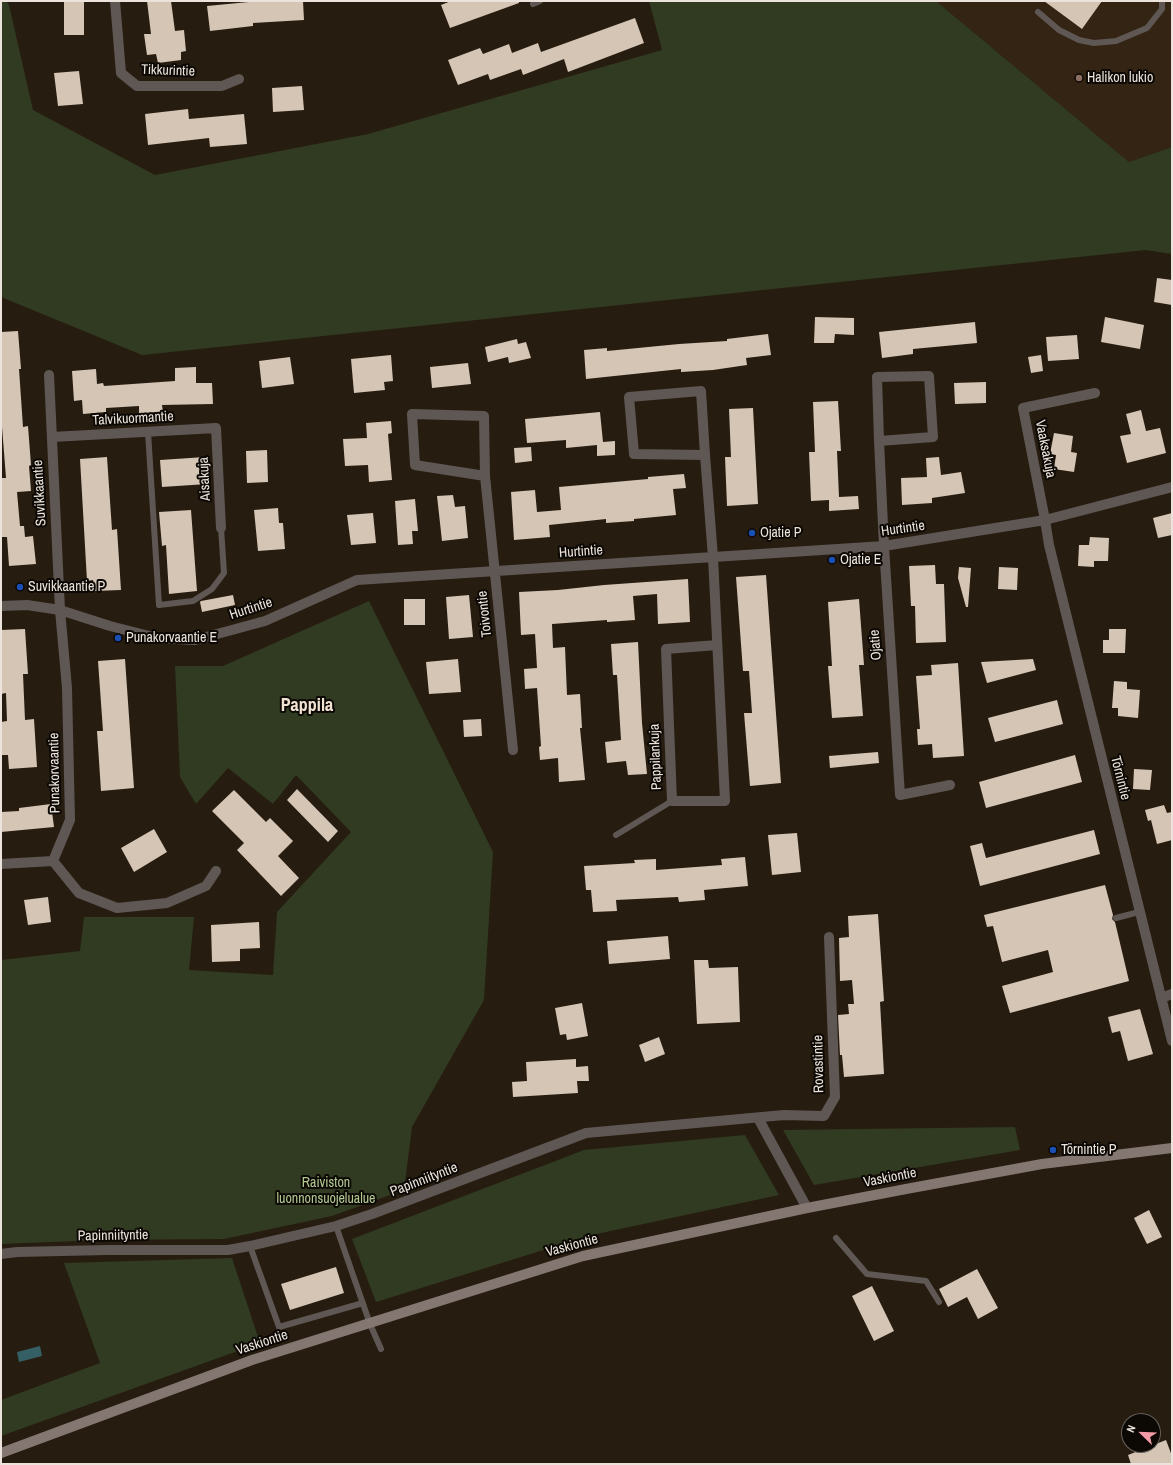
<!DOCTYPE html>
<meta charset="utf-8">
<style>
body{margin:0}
#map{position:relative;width:1173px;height:1465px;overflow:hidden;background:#271c10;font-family:"Archivo Narrow",sans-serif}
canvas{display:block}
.frame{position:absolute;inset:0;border:2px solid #ece4dc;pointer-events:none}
.north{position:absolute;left:1121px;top:1413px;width:40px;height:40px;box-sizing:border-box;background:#0c0804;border:1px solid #66605a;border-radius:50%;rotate:293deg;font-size:11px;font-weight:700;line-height:16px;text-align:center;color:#ece4dc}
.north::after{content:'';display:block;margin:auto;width:14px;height:18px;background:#f39aa7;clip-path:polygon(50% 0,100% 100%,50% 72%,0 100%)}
</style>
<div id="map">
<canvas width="1173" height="1465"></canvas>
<div class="frame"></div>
<div class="north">N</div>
</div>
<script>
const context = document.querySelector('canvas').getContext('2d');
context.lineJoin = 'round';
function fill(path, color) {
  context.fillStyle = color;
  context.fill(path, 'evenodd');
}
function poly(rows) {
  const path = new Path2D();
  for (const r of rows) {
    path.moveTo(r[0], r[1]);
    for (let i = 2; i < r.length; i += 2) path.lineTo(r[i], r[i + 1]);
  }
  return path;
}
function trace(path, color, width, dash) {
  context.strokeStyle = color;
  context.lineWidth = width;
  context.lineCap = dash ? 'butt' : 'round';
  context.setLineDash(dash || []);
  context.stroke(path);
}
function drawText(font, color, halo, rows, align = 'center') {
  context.font = font + ' "Archivo Narrow",sans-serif';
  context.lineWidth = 4;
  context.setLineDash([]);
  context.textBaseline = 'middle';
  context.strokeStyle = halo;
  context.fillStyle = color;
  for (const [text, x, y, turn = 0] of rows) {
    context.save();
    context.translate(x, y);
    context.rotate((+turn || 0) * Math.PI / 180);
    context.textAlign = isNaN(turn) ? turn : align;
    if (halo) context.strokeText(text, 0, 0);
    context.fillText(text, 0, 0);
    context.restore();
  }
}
const built = poly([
 [936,1,1172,1,1172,147,1129,162]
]);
const green = poly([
 [1,1,6,1,9,5,33,110,155,175,368,134,662,50,649,1,936,1,1129,162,1172,147,1172,254,1146,250,142,355,1,297],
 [369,601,493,852,484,1000,412,1127,404,1190,332,1216,224,1239,104,1240,1,1244,1,960,80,951,84,917,194,917,189,970,273,975,277,912,351,832,296,775,273,804,228,768,196,804,180,777,175,666,223,666],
 [1015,1127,1020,1150,814,1185,783,1130],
 [745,1135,779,1195,592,1235,376,1302,352,1239,584,1150],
 [232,1258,260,1343,1,1436,1,1400,100,1363,64,1263]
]);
const water = poly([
 [40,1346,42,1356,19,1362,17,1352]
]);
const building = poly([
 [64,1,84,1,84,35,64,35],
 [147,1,171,1,175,31,184,30,186,51,181,52,181,60,158,63,156,54,147,55,144,34,151,34],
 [259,1,303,1,304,20,253,23,253,26,210,31,207,6],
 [451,1,519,1,519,3,450,28,441,5],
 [1044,1,1102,1,1082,29],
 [635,18,644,43,568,72,564,59,523,75,521,69,490,80,488,74,458,85,448,60,480,48,483,54,509,44,512,53,538,43,541,52],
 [79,71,83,104,58,106,54,73],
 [302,86,304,110,273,112,272,88],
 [188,109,189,119,244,114,247,144,210,147,209,138,148,145,145,114],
 [1157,278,1172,280,1172,305,1154,302],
 [815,317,854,318,854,335,835,334,834,343,814,343],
 [1105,317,1144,325,1140,349,1101,342],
 [975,322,977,343,913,349,913,354,882,358,879,332],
 [18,331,21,369,19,369,23,427,28,426,31,465,29,466,31,491,17,492,20,526,24,526,25,537,33,536,36,564,9,566,7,537,2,537,1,526,1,478,6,478,1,414,1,332],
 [768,334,771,355,746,358,747,365,713,370,681,372,681,369,586,379,584,350,607,348,607,351,679,344,727,341,727,339],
 [1077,335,1079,359,1048,361,1046,337],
 [517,339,518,344,526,342,531,358,509,363,508,357,488,362,485,347],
 [391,355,393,381,384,382,385,390,354,393,351,359],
 [1041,355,1043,371,1031,373,1028,357],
 [290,357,294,384,262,388,259,361],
 [468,363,471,384,432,388,430,367],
 [196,367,196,383,212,383,213,404,162,405,163,412,139,413,139,406,106,408,106,412,83,414,82,400,74,401,72,371,96,369,97,384,103,383,104,386,175,381,175,368],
 [986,382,986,403,955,404,954,383],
 [838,401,841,451,837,451,839,497,858,496,859,509,829,511,829,500,811,501,809,452,815,452,813,402],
 [753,408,758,504,727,506,725,457,731,457,729,409],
 [1141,410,1146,431,1160,428,1166,453,1127,463,1120,436,1131,434,1126,414],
 [600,412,603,442,615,441,615,455,597,456,597,445,566,448,566,440,527,443,525,419],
 [391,421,392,433,388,434,392,480,369,482,368,465,345,466,343,439,367,438,366,423],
 [1054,433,1073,436,1071,452,1077,453,1074,472,1054,469,1056,455,1050,454],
 [531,447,532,461,515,463,514,448],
 [267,450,268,482,247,483,246,451],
 [107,457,112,530,117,529,121,590,94,591,93,580,87,581,80,459],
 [205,457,207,484,162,487,160,460],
 [939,457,941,475,961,472,965,493,932,498,932,503,902,505,901,478,927,477,926,458],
 [684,474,686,488,673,489,676,515,634,519,634,521,606,523,606,519,549,525,550,537,514,540,511,492,535,490,537,512,561,510,559,487,648,479,648,477],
 [453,495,455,507,465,506,468,538,442,541,437,496],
 [415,499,418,531,412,531,413,544,398,545,395,501],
 [278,508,279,523,283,523,285,549,258,551,254,510],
 [191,510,197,591,169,594,166,545,162,546,159,512],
 [373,513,376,543,351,545,347,515],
 [1172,513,1172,535,1158,538,1153,518],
 [1090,537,1109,538,1108,561,1094,561,1094,567,1078,566,1079,545,1089,545],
 [935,565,936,584,944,584,946,642,916,643,915,606,911,606,909,566],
 [959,567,971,568,968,607,966,607,958,578],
 [999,567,1018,568,1017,590,998,589],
 [766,575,781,783,750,786,744,713,752,713,749,671,743,671,736,577],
 [688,579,690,622,658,624,657,594,633,596,635,620,607,622,607,620,552,624,553,648,565,647,567,695,580,694,582,728,580,728,585,780,559,782,558,758,540,760,539,747,541,746,537,688,525,689,524,669,537,668,535,634,521,635,519,592,558,590,604,585],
 [233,595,235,605,202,612,200,602,201,601],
 [469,595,473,637,449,639,446,597],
 [404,599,425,599,425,625,404,625],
 [859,599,864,665,859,665,863,716,832,718,828,666,832,666,828,602],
 [25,629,28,674,23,674,25,720,34,719,37,767,9,769,8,755,1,755,1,722,7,721,6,693,1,694,1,630],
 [1109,629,1126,629,1125,653,1103,653,1103,640,1109,640],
 [638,642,642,723,647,774,628,775,626,761,607,763,605,742,621,740,617,675,613,675,611,644],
 [125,659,134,788,101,791,97,731,103,731,98,661],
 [458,659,461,692,429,694,426,662],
 [1033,659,1036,670,987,683,981,662],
 [958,663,964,756,933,758,932,744,918,745,917,729,920,729,916,676,932,675,931,665],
 [1114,681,1127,682,1127,689,1140,690,1138,718,1118,716,1118,708,1112,708],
 [1057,700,1063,724,995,742,988,718],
 [481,719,482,736,464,737,463,720],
 [878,752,879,763,830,768,829,756],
 [1075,755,1082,782,986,808,979,782],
 [1134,769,1152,770,1150,790,1133,789],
 [297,789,338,831,328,842,287,800],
 [234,790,266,822,270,818,293,841,278,856,299,878,281,896,237,850,244,843,212,811],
 [51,804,54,827,1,832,1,812,19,811,19,808],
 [1164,805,1167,813,1172,812,1172,840,1157,844,1151,820,1148,821,1145,810],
 [154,829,167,852,134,872,121,848],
 [1094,830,1100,854,980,886,970,846,982,843,986,858],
 [797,833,801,872,772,875,768,835],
 [745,857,748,886,704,890,705,900,679,902,678,897,616,900,617,911,593,912,591,890,586,890,584,866,635,863,634,860,656,859,656,870,722,865,721,859],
 [1105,885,1113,915,1112,919,1115,922,1129,981,1010,1013,1002,986,1053,972,1048,950,1002,962,993,926,987,927,984,915],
 [48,897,51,922,28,925,24,900],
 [878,914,884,1001,880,1002,884,1074,844,1077,842,1055,840,1055,838,1015,849,1014,848,1004,854,1004,852,980,840,981,839,938,849,937,848,916],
 [259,922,260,948,240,949,240,961,212,962,211,925],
 [668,936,670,959,609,964,607,941],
 [694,960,708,960,709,968,738,967,740,1022,697,1024],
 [582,1003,588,1036,567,1040,566,1034,560,1035,555,1008],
 [1140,1009,1153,1054,1128,1061,1120,1031,1112,1033,1108,1017],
 [659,1037,665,1054,645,1062,639,1045],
 [576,1059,576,1067,588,1066,589,1081,577,1081,578,1093,513,1097,512,1082,527,1081,526,1062],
 [1149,1210,1162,1237,1147,1244,1134,1218],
 [336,1267,344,1293,290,1310,281,1284],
 [977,1269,998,1308,978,1319,967,1297,948,1307,939,1289],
 [872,1286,894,1331,874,1341,852,1296],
 [1166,1440,1172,1456,1172,1464,1131,1464,1128,1455]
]);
const service = poly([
 [533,4,540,1],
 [1038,12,1059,30,1079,40,1094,43,1116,41,1147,28,1162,9,1162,1],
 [148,432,159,605,193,601,212,589,224,573,221,528],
 [616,835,672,801],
 [1116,918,1139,912],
 [336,1226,370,1324,381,1349],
 [836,1238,867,1274,926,1281,939,1302],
 [250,1246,279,1327,363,1303]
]);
const minor = poly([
 [115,1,121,73,137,86,222,86,239,79],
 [49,375,60,610,67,688,70,820,53,861,79,893,117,908,167,903,206,886,216,871],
 [1095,393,1023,408,1045,520,1049,545,1172,1041],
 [52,437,216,428,221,528],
 [879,441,933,437,929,376,877,377,879,441,884,546,900,795,950,785],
 [705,455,701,391,629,397,634,454,705,455,713,557,725,801,672,801,666,649,717,645],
 [485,476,484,416,412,414,415,465,485,476,513,750],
 [1,606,27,605,60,610,110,626,157,638,195,640,265,621,357,580,884,546,1045,520,1172,487],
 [1,864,53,861],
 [1161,998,1172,994],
 [758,1118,807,1208],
 [1,1254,17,1252,107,1250,228,1250,250,1246,336,1226,372,1214,586,1133,784,1115,824,1116,835,1097,829,937]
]);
const secondary = poly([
 [1,1453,252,1360,583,1256,807,1208,906,1189,1042,1164,1172,1148]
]);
const markers = [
 [1079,78,4,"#8d6e63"],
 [752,533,4,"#1a4fb4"],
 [832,560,4,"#1a4fb4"],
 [20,587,4,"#1a4fb4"],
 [118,638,4,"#1a4fb4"],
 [1053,1150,4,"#1a4fb4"]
];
const streetNames = [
 ["Tikkurintie",168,71,2],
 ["Talvikuormantie",133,419,-3],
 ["Vaaksakuja",1045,449,79],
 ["Aisakuja",205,479,-93],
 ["Suvikkaantie",40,493,-93],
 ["Hurtintie",903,529,-8],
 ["Hurtintie",581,552,-4],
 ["Hurtintie",251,609,-18],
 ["Toivontie",485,614,-96],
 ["Ojatie",876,645,-94],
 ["Pappilankuja",656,757,-92],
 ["Punakorvaantie",55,773,-91],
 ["Törnintie",1120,778,76],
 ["Rovastintie",819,1064,-91],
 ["Vaskiontie",890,1178,-11],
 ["Papinniityntie",424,1180,-21],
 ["Papinniityntie",113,1236,-1],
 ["Vaskiontie",572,1246,-15],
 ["Vaskiontie",262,1343,-18]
];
const poiNames = [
 ["Halikon lukio",1087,78],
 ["Ojatie P",760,533],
 ["Ojatie E",840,560],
 ["Suvikkaantie P",28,587],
 ["Punakorvaantie E",126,638],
 ["Törnintie P",1061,1150]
];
const parkNames = [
 ["Raiviston",326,1183],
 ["luonnonsuojelualue",326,1199]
];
const districtNames = [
 ["Pappila",307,706]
];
fill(built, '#332413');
fill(green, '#303b21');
fill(water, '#335f65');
fill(building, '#d4c5b5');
trace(service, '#5f5754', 6);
trace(minor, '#5f5754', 10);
trace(secondary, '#847772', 10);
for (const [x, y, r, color] of markers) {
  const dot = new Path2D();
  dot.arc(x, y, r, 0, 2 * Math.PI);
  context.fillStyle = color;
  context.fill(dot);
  trace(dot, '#0c0804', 1.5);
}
drawText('14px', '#ece4dc', '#0c0804', streetNames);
drawText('14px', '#ece4dc', '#0c0804', poiNames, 'left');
drawText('14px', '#b1c991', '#0c0804', parkNames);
drawText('bold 18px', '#f1e2d2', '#0c0804', districtNames);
</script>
